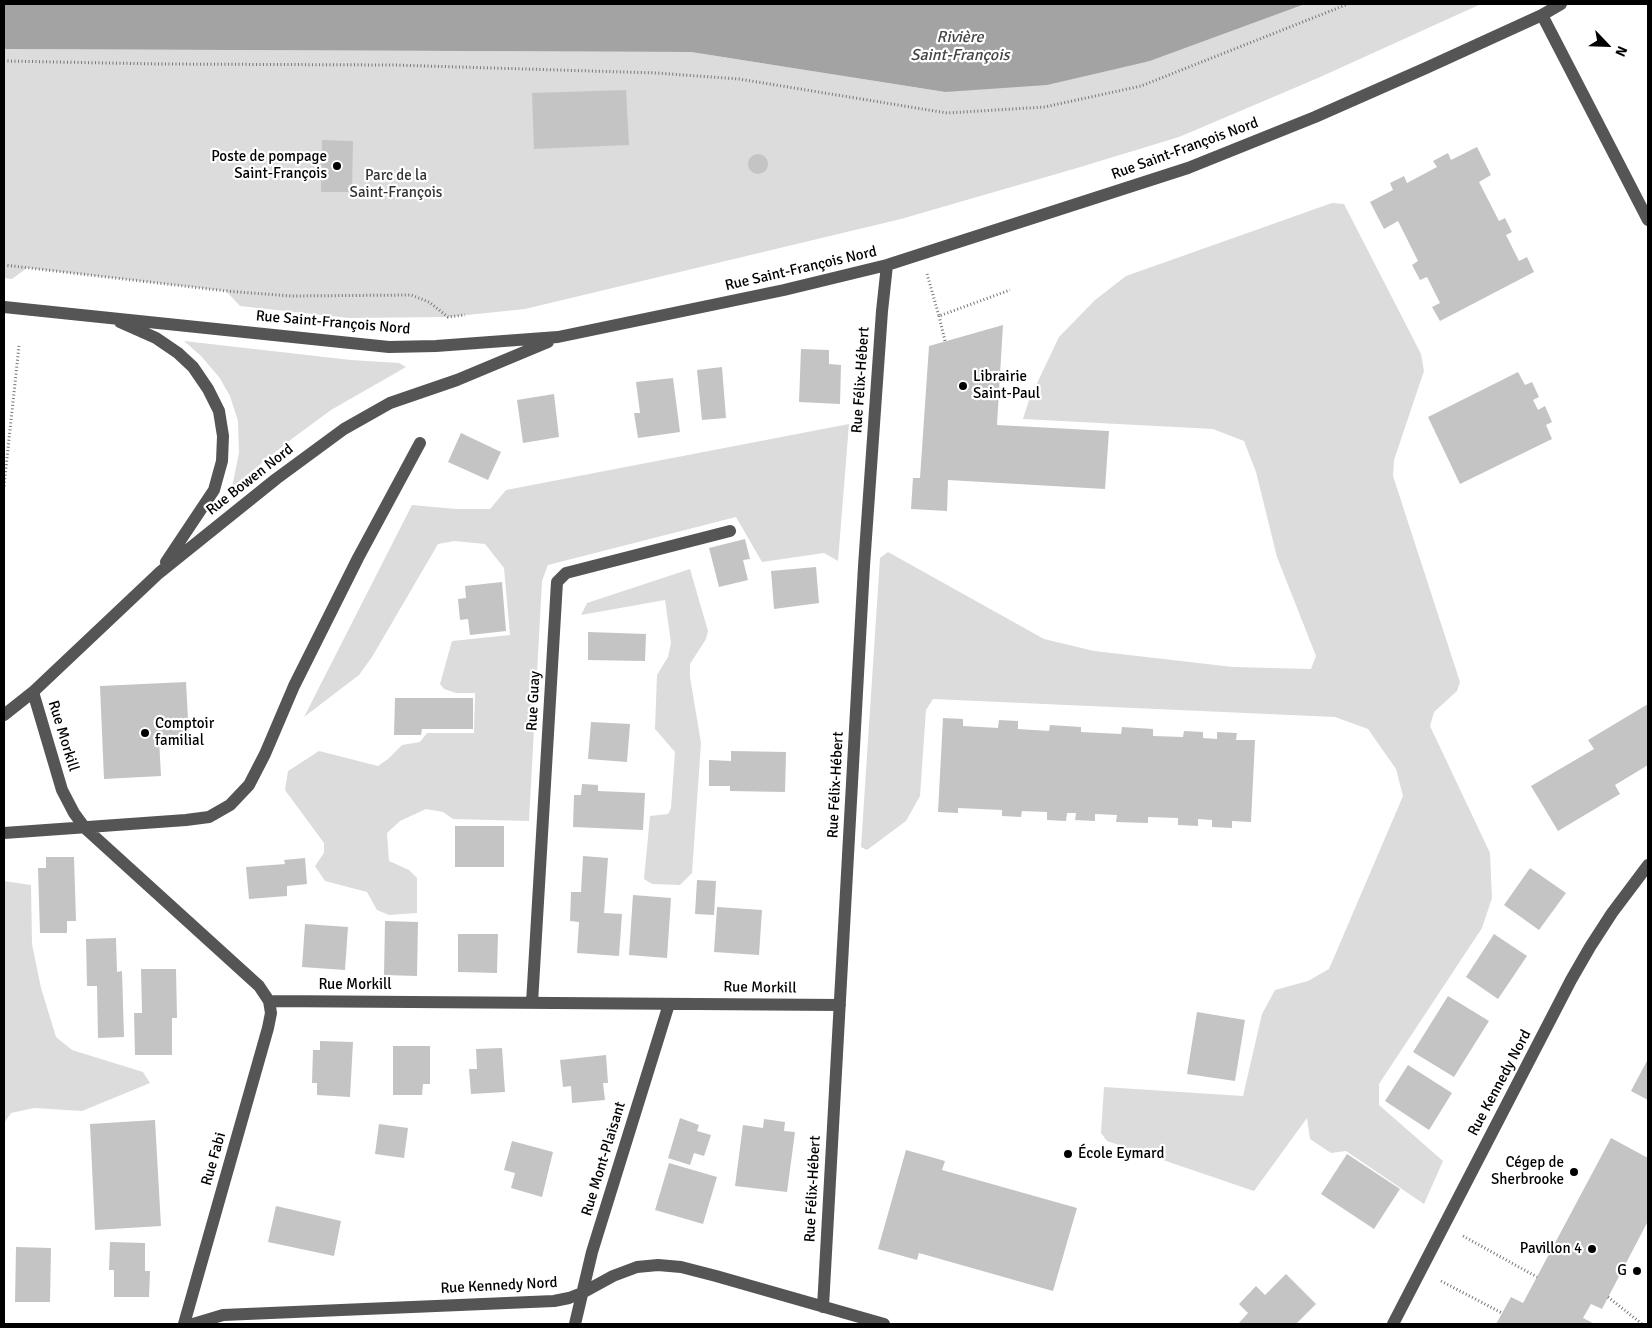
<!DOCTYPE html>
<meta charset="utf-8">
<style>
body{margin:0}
#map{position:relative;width:1652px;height:1328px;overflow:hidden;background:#fff;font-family:Signika,sans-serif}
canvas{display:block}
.frame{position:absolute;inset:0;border:5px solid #000;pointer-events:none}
.north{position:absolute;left:1582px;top:20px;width:50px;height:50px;-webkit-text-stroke:4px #fff;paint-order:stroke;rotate:114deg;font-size:14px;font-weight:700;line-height:20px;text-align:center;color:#000}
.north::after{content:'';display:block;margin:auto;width:18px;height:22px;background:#000;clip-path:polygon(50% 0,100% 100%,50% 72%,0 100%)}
</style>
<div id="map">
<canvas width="1652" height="1328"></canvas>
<div class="frame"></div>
<div class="north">N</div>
</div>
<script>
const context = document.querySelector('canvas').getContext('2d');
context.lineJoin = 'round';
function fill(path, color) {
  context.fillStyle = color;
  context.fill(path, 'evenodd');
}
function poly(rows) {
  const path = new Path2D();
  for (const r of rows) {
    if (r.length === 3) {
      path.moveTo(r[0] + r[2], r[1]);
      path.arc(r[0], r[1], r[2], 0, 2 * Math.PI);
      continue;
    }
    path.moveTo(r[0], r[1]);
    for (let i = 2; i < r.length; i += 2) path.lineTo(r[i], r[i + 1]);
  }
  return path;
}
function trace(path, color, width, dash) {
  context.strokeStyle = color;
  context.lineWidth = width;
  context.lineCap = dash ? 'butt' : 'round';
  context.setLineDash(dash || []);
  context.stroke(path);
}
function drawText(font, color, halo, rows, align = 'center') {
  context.font = font + ' Signika,sans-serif';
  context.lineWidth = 4.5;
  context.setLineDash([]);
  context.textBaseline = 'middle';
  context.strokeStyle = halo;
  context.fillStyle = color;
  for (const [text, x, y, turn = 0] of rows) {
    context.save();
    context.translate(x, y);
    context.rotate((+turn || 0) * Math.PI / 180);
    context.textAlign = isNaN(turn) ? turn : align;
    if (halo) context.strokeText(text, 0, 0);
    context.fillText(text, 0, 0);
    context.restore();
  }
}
const green = poly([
 [1305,4,1481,4,1318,78,1179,137,1077,168,901,219,525,309,448,317,349,318,240,306,226,291,27,268,12,279,4,278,4,49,691,52,945,92,1150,61],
 [1332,203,1344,204,1421,354,1424,371,1394,460,1393,476,1460,682,1457,691,1434,712,1430,726,1490,853,1492,898,1482,928,1379,1084,1379,1105,1443,1161,1424,1204,1346,1151,1331,1153,1310,1139,1307,1118,1254,1191,1107,1141,1101,1133,1104,1087,1243,1096,1262,1014,1275,990,1308,981,1329,969,1403,796,1396,769,1368,729,1335,717,933,699,926,710,920,796,906,821,867,850,861,847,880,558,888,552,1044,639,1094,651,1233,667,1311,669,1316,656,1277,557,1256,472,1244,441,1213,429,1023,419,1029,400,1059,337,1095,300,1126,276],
 [184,341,351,360,399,363,406,367,331,410,293,438,232,487,239,453,238,421,230,396,219,377,201,356],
 [849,424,838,561,824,553,762,562,736,517,548,565,542,581,529,821,453,819,443,812,426,809,400,821,387,833,389,861,409,870,417,878,417,913,389,915,377,910,367,892,325,881,315,866,324,853,324,843,285,790,288,771,319,751,378,766,388,759,402,745,420,742,427,733,474,733,475,693,456,693,444,689,440,684,452,641,510,635,504,568,485,544,454,541,438,544,372,657,359,675,304,717,412,505,456,509,490,509,506,490],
 [690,569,708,631,706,639,690,664,690,677,701,743,692,873,680,885,652,884,644,879,650,816,668,814,671,808,675,752,655,729,657,675,668,657,671,643,665,600,581,615,587,603],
 [4,881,31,885,32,944,41,988,56,1037,72,1050,143,1072,150,1083,82,1111,34,1108,11,1113,4,1123]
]);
const water = poly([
 [4,4,1305,4,1150,61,1047,85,945,92,691,52,4,49]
]);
const building = poly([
 [626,90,629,145,534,149,532,93],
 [322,140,353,141,352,192,321,192],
 [1477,147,1491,175,1479,182,1499,221,1505,218,1512,232,1506,235,1519,261,1527,257,1534,272,1440,321,1432,307,1440,303,1427,277,1420,280,1412,265,1418,261,1398,221,1384,229,1370,202,1393,190,1390,183,1404,176,1407,183,1437,167,1433,161,1448,153,1451,160],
 [758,164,10],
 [1003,325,997,425,1109,431,1105,489,948,480,947,511,911,509,913,478,920,478,929,346],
 [801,349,829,350,829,364,841,365,840,404,799,402],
 [722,367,726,418,702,420,697,370],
 [1518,372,1525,385,1532,382,1539,397,1533,400,1538,410,1545,406,1552,422,1546,425,1552,439,1460,484,1428,417],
 [673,378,680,432,638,438,634,413,640,413,636,382],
 [554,394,559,437,523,443,517,400],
 [461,433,501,452,488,480,448,462],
 [745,539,750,559,743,560,748,580,719,587,709,548],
 [816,567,819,603,774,609,771,571],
 [502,582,506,631,470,635,468,619,460,620,458,599,466,598,465,586],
 [588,632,646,634,645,661,588,660],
 [186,682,189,737,159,739,161,776,104,779,100,686],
 [395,698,473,698,473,729,422,729,421,735,394,735],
 [1648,704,1648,765,1615,785,1620,794,1558,831,1531,786,1594,749,1588,740],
 [943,718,963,719,963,726,998,728,999,720,1018,721,1018,729,1049,731,1050,725,1081,727,1081,732,1121,734,1122,727,1153,729,1153,736,1183,737,1184,731,1203,732,1203,738,1217,739,1217,732,1237,733,1236,740,1255,740,1251,822,1232,821,1232,828,1212,827,1212,820,1198,819,1198,826,1178,825,1178,818,1148,817,1148,823,1116,822,1117,815,1095,814,1095,821,1075,820,1076,813,1067,813,1066,821,1047,820,1047,812,1022,811,1021,817,1002,816,1002,810,958,808,958,813,938,812],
 [591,722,630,724,627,762,588,759],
 [731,751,786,752,785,792,730,791,730,786,709,786,709,760,731,761],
 [582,784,598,785,598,791,645,793,643,830,573,827,574,795,581,795],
 [455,826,504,826,504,867,455,867],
 [583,856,608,858,604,913,622,914,619,956,577,953,579,922,570,921,571,892,581,892],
 [46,857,74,857,76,921,67,921,67,933,40,933,38,868,46,868],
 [305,858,307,884,287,886,287,896,249,899,246,867,285,864,284,860],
 [1530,868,1566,893,1539,930,1504,905],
 [697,880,716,881,714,915,695,914],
 [633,895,671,898,667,958,629,955],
 [717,907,762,910,759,955,714,952],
 [385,921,418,922,417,976,384,975],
 [305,924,348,927,345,970,302,967],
 [458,934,498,934,497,973,458,972],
 [1494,934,1527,956,1498,999,1466,977],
 [116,938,117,972,122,971,124,1037,98,1038,97,986,87,986,86,939],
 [141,969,176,969,177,1018,172,1018,172,1055,135,1055,134,1013,142,1013],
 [1448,996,1489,1021,1454,1077,1413,1052],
 [1197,1012,1245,1020,1235,1081,1187,1074],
 [320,1041,353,1042,350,1097,317,1095,317,1083,312,1083,313,1050,320,1050],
 [393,1046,430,1046,430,1084,423,1084,422,1095,393,1095],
 [502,1048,505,1092,471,1094,469,1069,477,1069,476,1049],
 [606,1055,608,1083,603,1083,605,1100,572,1103,571,1086,563,1087,560,1060],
 [1648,1059,1648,1100,1631,1091],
 [1408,1065,1452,1093,1429,1130,1385,1101],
 [680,1118,699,1125,697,1131,711,1135,704,1156,694,1153,690,1165,668,1158],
 [764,1119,785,1122,784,1131,795,1132,787,1192,735,1186,743,1125,763,1128],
 [155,1120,161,1226,95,1230,90,1124],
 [379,1124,408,1128,404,1158,375,1154],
 [1611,1138,1648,1158,1648,1221,1602,1309,1591,1304,1583,1318,1595,1324,1496,1324,1511,1297,1523,1303],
 [512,1141,553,1152,542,1197,511,1188,515,1173,504,1170],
 [906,1150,945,1161,942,1170,1077,1208,1053,1291,919,1253,917,1260,878,1249],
 [1347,1154,1400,1189,1374,1229,1321,1194],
 [669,1163,717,1177,703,1224,655,1210],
 [276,1206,341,1221,334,1256,268,1242],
 [110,1242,145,1243,145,1271,150,1271,149,1297,114,1297,114,1270,109,1270],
 [16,1247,51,1248,50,1302,15,1302],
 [1286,1274,1316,1304,1296,1324,1238,1324,1248,1313,1239,1304,1256,1286,1265,1295]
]);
const path = poly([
 [4,61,160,64,393,65,657,73,739,79,947,113,1045,107,1141,86,1348,4],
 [4,265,226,291,291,296,411,295,429,302,448,317,465,315],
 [927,274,939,316,1010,290],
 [939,316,945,341],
 [4,486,19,346],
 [1463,1236,1537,1277],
 [1441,1281,1502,1313],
 [1608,1297,1642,1324]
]);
const minor = poly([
 [1542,15,1648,220],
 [4,307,389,347,436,346,558,337,784,290,887,265,1188,168,1315,117,1426,68,1542,15,1561,4],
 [120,322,156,338,178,353,193,367,208,389,219,411,223,436,222,461,214,490,166,562],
 [33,692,62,790,74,813,85,828,259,986,269,1001,840,1005],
 [4,715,33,692,159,573,276,479,344,429,390,403,457,380,548,342],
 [4,833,186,820,209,817,230,805,249,785,265,754,294,686,358,558,420,443],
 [532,1003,557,582,566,573,730,531],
 [823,1307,864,566,882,311,887,265],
 [184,1324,268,1028,271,1013,269,1001],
 [193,1324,223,1315,554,1301,569,1298,582,1293,613,1276,637,1267,658,1265,681,1267,716,1276,884,1324],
 [575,1324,592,1252,669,1004],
 [1393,1324,1571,980,1590,947,1612,913,1648,865]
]);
const markers = [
 [337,166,5,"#000"],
 [963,386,5,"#000"],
 [145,733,5,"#000"],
 [1068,1154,5,"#000"],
 [1574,1172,5,"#000"],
 [1592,1249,5,"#000"],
 [1637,1271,5,"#000"]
];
const streetNames = [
 ["Rue Saint-François Nord",1185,149,-20],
 ["Rue Saint-François Nord",801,269,-13],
 ["Rue Saint-François Nord",333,323,5],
 ["Rue Félix-Hébert",861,380,-86],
 ["Rue Bowen Nord",250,480,-38],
 ["Rue Guay",534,701,-87],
 ["Rue Morkill",63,736,73],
 ["Rue Félix-Hébert",836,785,-87],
 ["Rue Morkill",355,985],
 ["Rue Morkill",760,988,1],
 ["Rue Kennedy Nord",1500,1083,-62],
 ["Rue Fabi",214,1159,-74],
 ["Rue Mont-Plaisant",604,1159,-73],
 ["Rue Félix-Hébert",813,1189,-87],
 ["Rue Kennedy Nord",499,1286,-3]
];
const poiNames = [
 ["Poste de pompage",327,157],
 ["Saint-François",327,174],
 ["Librairie",973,377,"left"],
 ["Saint-Paul",973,394,"left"],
 ["Comptoir",155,724,"left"],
 ["familial",155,741,"left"],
 ["École Eymard",1078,1154,"left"],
 ["Cégep de",1564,1163],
 ["Sherbrooke",1564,1180],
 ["Pavillon 4",1582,1249],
 ["G",1627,1271]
];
const parkNames = [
 ["Parc de la",396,176],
 ["Saint-François",396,193]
];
const waterNames = [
 ["Rivière",960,38],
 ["Saint-François",960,56]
];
fill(green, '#dcdcdc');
fill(water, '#a3a3a3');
fill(building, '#c4c4c4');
trace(path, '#777', 3, [1, 2.5]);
trace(minor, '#555', 12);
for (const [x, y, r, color] of markers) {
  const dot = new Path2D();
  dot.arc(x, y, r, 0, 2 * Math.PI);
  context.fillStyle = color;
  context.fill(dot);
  trace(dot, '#fff', 2);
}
drawText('15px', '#000', '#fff', streetNames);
drawText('15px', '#000', '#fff', poiNames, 'right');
drawText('15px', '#333', '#fff', parkNames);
drawText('italic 16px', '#444', '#fff', waterNames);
</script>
